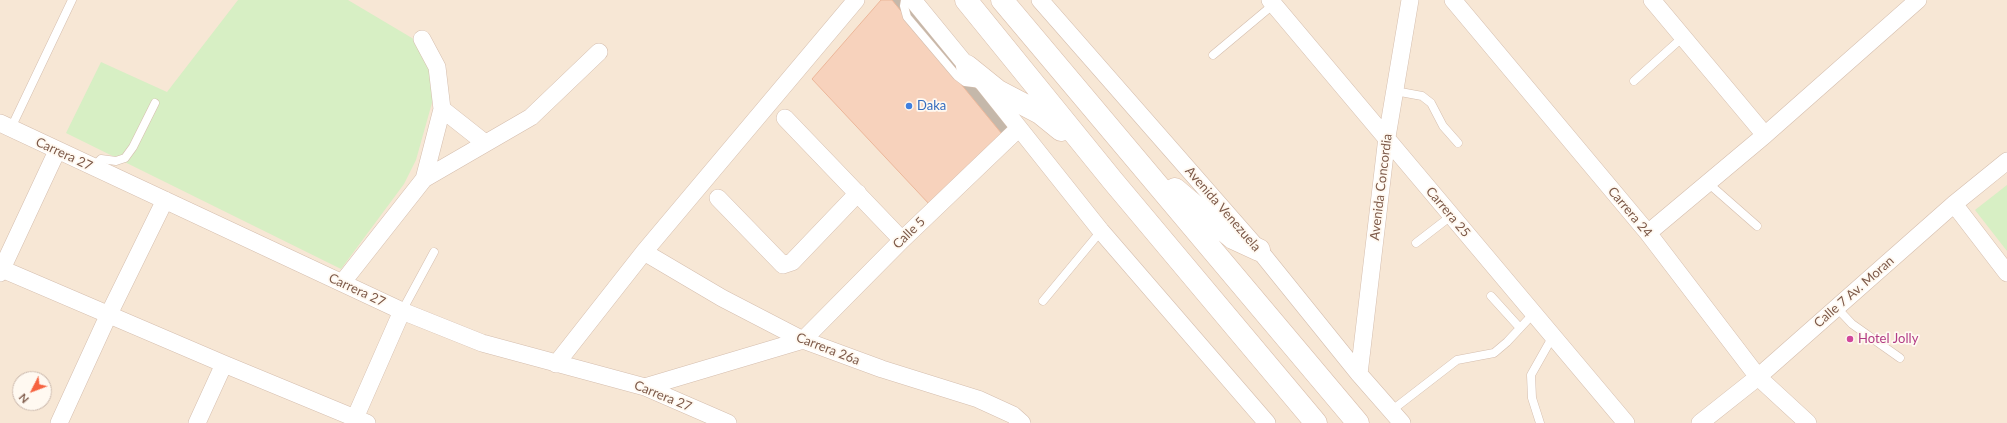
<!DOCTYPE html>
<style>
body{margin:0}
#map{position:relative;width:2007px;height:423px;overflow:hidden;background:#fff5e8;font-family:Lato,sans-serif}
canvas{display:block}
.north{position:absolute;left:12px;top:371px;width:40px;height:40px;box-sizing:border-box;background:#fff9f1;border:1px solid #cbb9ad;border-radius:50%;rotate:228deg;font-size:11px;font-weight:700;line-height:16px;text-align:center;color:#7d5948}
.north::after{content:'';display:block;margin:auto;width:14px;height:18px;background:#f66340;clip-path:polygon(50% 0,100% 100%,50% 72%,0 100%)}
</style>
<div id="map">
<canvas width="2007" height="423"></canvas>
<div class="north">N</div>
</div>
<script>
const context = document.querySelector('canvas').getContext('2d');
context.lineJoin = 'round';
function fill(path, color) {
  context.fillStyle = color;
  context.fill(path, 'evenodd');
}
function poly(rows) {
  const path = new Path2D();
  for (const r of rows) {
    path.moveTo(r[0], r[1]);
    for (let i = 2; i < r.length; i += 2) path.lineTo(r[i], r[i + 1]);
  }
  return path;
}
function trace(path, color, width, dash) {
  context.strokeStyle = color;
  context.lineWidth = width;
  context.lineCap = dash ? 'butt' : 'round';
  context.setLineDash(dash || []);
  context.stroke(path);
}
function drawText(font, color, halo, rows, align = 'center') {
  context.font = font + ' Lato,sans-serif';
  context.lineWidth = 3.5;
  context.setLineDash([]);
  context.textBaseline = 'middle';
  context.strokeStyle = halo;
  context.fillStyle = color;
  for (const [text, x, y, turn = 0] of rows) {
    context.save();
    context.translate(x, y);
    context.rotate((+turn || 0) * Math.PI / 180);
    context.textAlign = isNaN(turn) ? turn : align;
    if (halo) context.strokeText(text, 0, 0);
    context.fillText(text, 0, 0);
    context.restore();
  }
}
const residential = poly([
 [0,0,2007,0,2007,423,0,423],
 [20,379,44,379,44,403,20,403]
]);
const green = poly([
 [238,0,348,0,417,41,429,64,435,92,416,160,404,184,341,269,66,133,101,62,167,92],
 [2007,185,2007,251,1975,210]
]);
const shadow = poly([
 [882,0,915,0,1014,121,930,204]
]);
const building = poly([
 [881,0,892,0,1002,134,930,205,812,79,881,0]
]);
const lane = poly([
 [905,0,904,6,907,17,957,76,965,82,981,84],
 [1213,55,1274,4],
 [1634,81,1683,37],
 [1395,91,1422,96,1431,103,1443,126,1458,143],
 [11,128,72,0],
 [93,167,101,159,116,161,125,158,133,147,155,103],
 [1708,183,1757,226],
 [1416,243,1451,216],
 [1491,296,1520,328],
 [1043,301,1101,231],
 [1837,308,1852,324,1900,358],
 [402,311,434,252],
 [1391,411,1457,360,1494,353,1507,342,1534,313],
 [1540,423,1532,398,1531,375,1553,336]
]);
const street = poly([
 [913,0,967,66,984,84,1101,231,1267,423],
 [1040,0,1259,250,1359,374,1402,423],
 [1270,0,1626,423],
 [1453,0,1648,233,1758,377,1808,423],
 [1652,0,1765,135],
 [422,39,437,67,442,109,424,179],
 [442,109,485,143],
 [785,118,902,240],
 [0,123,402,311,482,343,645,387,728,423],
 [718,198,783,265,792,262,858,193],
 [1954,204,2007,273],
 [1648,233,1765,135,1918,0],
 [644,252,722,298,803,340,882,369,978,399,1013,415,1022,423],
 [2,269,224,364,367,423],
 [0,273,57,151],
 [342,283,424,179,531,117,599,52],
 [556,364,644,252,856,0],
 [1359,374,1387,137,1410,0],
 [645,387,803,340,902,240,1018,129],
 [355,418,402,311],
 [59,423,108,316,165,200],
 [197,423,224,364],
 [1700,423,1758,377,1954,204,2007,161]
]);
const secondary = poly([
 [966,0,1113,181,1316,423],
 [1002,0,1358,423],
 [967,66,998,91,1040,113,1061,130],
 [1175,189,1233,238,1259,250]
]);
const markers = [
 [909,106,4,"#3f7fe0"],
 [1850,339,4,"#d1479c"]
];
const shopNames = [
 ["Daka",917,106]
];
const streetNames = [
 ["Carrera 27",64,154,25],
 ["Avenida Concordia",1381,187,-83],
 ["Avenida Venezuela",1223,209,49],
 ["Carrera 25",1448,212,50],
 ["Carrera 24",1630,212,50],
 ["Calle 5",909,233,-44],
 ["Carrera 27",357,290,25],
 ["Calle 7 Av. Moran",1854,292,-41],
 ["Carrera 26a",828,349,21],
 ["Carrera 27",663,396,22]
];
const hotelNames = [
 ["Hotel Jolly",1858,339]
];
fill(residential, '#f7e7d5');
fill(green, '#d7efc4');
fill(shadow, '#0003');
fill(building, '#f7d2bc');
trace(building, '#ecb79a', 1);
trace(lane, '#d5beae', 9);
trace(street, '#d5beae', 18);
trace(secondary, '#d9beab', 23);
trace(lane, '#fff', 8);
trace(street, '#fff', 17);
trace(secondary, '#fff', 22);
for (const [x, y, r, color] of markers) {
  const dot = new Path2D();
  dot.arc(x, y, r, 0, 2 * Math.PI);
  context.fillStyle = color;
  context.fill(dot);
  trace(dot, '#fff9f1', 1.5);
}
drawText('13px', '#366cbe', '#fff9f1', shopNames, 'left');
drawText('13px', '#7d5948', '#fff9f1', streetNames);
drawText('13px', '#b23c85', '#fff9f1', hotelNames, 'left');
</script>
